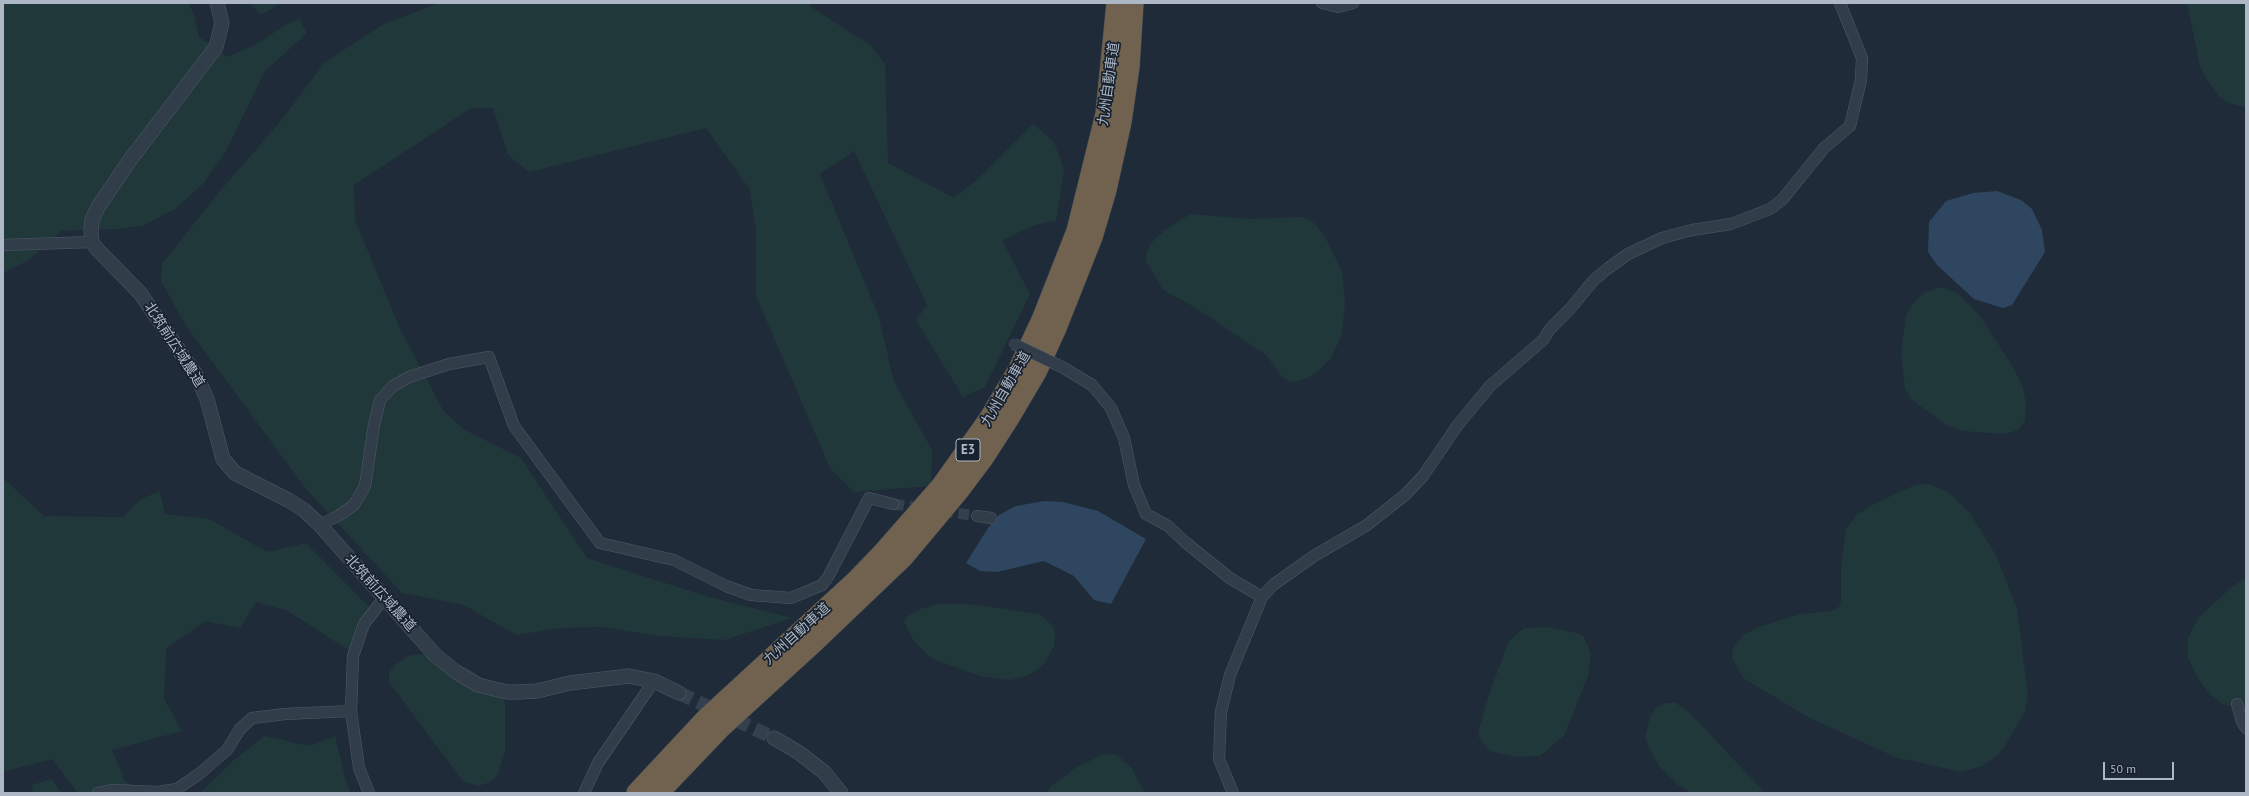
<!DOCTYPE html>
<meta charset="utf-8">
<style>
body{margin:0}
#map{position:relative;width:2249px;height:796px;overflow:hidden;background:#1f2b39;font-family:"PT Sans",sans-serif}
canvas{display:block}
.frame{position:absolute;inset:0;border:4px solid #adb7c6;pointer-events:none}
.scale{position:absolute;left:2103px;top:762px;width:71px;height:18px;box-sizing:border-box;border:2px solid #adb7c6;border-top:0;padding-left:5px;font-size:12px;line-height:14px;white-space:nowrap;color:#adb7c6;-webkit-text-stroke:3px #18222e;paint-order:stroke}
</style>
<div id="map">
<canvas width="2249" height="796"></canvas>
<div class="frame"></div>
<div class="scale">50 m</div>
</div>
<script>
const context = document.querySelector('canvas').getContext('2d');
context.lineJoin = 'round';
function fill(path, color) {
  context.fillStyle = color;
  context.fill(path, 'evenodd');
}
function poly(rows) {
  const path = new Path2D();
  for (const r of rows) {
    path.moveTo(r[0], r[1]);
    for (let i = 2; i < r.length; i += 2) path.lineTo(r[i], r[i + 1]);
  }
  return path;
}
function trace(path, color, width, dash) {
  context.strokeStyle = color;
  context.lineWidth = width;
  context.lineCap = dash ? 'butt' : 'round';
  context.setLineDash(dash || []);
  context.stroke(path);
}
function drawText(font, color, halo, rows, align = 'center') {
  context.font = font + ' "PT Sans","Noto Sans JP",sans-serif';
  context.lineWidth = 3.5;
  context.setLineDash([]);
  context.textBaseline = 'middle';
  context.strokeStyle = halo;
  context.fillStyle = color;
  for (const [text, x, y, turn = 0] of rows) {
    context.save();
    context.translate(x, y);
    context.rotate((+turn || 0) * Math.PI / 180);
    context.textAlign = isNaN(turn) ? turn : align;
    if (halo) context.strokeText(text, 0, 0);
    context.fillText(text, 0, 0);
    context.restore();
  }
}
const green = poly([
 [3,3,188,3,194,14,199,37,228,57,260,42,285,25,299,19,307,33,265,71,226,151,202,185,175,209,142,226,116,229,61,231,29,260,3,273],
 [249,3,281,3,261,15],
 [439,3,812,3,810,6,871,46,885,64,888,163,954,198,979,178,1033,124,1054,142,1064,170,1056,221,1035,225,1002,240,1030,294,985,387,963,397,916,320,927,305,854,151,820,174,879,317,894,382,932,450,931,486,854,492,830,468,756,296,756,230,750,190,706,128,529,172,508,155,493,108,471,108,354,185,355,220,401,331,443,410,463,429,521,458,587,558,709,597,792,618,724,640,660,636,602,627,560,628,516,635,464,605,402,593,306,489,186,326,161,281,162,264,219,192,280,122,325,62,384,24],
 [2187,3,2246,3,2246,107,2228,103,2220,97,2207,80,2200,66],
 [1190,214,1248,219,1303,217,1313,222,1324,235,1342,271,1345,304,1341,337,1331,358,1316,373,1303,380,1292,382,1283,378,1266,355,1196,308,1163,290,1146,261,1147,252,1151,243,1165,230],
 [1941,287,1957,293,1980,316,2013,367,2023,387,2026,403,2025,421,2018,430,2004,434,1963,431,1946,425,1911,399,1905,389,1901,353,1906,316,1911,306,1923,293],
 [3,478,44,516,123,517,141,499,160,491,165,514,209,519,267,552,306,543,377,615,348,650,288,611,256,602,240,628,205,621,166,649,164,699,182,731,112,750,125,781,141,791,140,793,78,793,52,759,3,772],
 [1929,484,1948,492,1969,512,1996,555,2017,609,2028,695,2025,712,2003,749,1995,757,1982,766,1962,772,1895,757,1808,717,1743,678,1732,658,1733,648,1744,635,1759,627,1800,614,1831,611,1839,607,1841,602,1841,568,1846,528,1858,514,1874,504,1915,485],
 [2246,578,2246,710,2222,704,2207,691,2198,678,2188,658,2188,638,2198,618,2233,586],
 [938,604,969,604,1039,614,1053,626,1055,634,1054,646,1044,664,1036,671,1024,677,1010,680,980,676,932,659,914,641,904,622,906,617,920,609],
 [1547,627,1577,633,1584,637,1591,654,1588,676,1564,736,1540,756,1516,757,1490,751,1479,738,1479,729,1490,691,1509,641,1524,628],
 [420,654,434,656,469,669,497,687,501,693,505,702,505,752,498,774,490,782,478,786,463,781,389,682,389,672,396,664,408,656],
 [1665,703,1676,703,1691,714,1765,793,1691,793,1678,785,1660,767,1650,750,1645,737,1651,714,1656,708],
 [264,736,310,746,335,736,345,778,351,793,200,793,234,760],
 [1104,754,1117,755,1131,767,1145,793,1046,793,1051,786,1077,767],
 [51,779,62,793,33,793,32,785]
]);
const water = poly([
 [1997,191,2021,200,2032,209,2042,230,2045,252,2012,305,2003,308,1974,299,1937,265,1928,252,1929,222,1946,201,1973,193],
 [1044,501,1063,502,1098,511,1146,539,1111,604,1094,600,1074,576,1044,561,997,572,980,571,966,563,988,528,999,515,1016,506]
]);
const minorTunnel = poly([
 [893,504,977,516]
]);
const tertiaryTunnel = poly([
 [679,693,774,738]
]);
const minor = poly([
 [1322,3,1338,7,1353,3],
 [3,245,92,242],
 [1062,367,1092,385,1111,408,1124,438,1134,485,1146,514,1168,526,1185,542,1231,579,1262,597],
 [977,516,991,518],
 [320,525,338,516,354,505,365,486,374,425,380,400,393,386,409,377,449,364,489,357,514,426,600,543,674,560,726,586,751,595,791,598,822,585,828,577,869,498,893,504],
 [2237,704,2242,722,2246,728],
 [98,793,113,790,158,792,177,789,199,774,227,750,240,729,252,718,285,714,351,711],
 [369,793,359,768,351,711,353,656,364,624,384,598],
 [584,793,598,763,654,681],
 [1233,793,1219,759,1221,712,1230,675,1262,597,1273,585,1314,556,1367,525,1405,495,1423,476,1457,426,1490,386,1543,340,1550,329,1570,309,1593,281,1607,269,1628,254,1662,238,1692,230,1731,224,1770,209,1782,200,1824,148,1850,126,1861,80,1862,58,1840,3]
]);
const tertiary = poly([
 [217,3,222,23,216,47,130,160,98,207,92,220,91,231,92,242,97,249,140,293,196,375,207,399,223,459,235,473,290,501,304,510,320,525,435,655,456,672,478,685,507,692,519,692,537,691,570,683,629,676,654,681,679,693],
 [774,738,798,752,824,772,841,793]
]);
const motorway = poly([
 [637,793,707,718,857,580,883,553,941,487,990,418,1019,369,1042,320,1077,231,1106,114,1117,3],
 [658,793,720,728,814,642,903,557,959,490,983,458,1010,416,1036,372,1056,328,1092,237,1106,190,1121,122,1129,67,1133,3]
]);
const minorBridge = poly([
 [1014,344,1062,367]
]);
const shields = [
 [968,450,24]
];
const shieldNames = [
 ["E3",968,450]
];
const streetNames = [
 ["九州自動車道",1109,84,-82],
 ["北筑前広域農道",174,345,57],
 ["九州自動車道",1006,389,-60],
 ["北筑前広域農道",380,593,48],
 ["九州自動車道",797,634,-42]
];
fill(green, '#21383a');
fill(water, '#2f4660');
trace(minorTunnel, '#34404e', 11, [11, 5.5]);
trace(tertiaryTunnel, '#34404e', 14, [14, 7]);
trace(minor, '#505a67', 12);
trace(tertiary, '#505a67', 15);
trace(motorway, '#3d4754', 22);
trace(minor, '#323d4a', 11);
trace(tertiary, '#323d4a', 14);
trace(motorway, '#70624f', 21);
trace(minorBridge, '#505a67', 12, []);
trace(minorBridge, '#323d4a', 11);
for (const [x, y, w] of shields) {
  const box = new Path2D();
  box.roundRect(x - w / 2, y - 11, w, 22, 3);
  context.fillStyle = '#18222e';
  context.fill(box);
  trace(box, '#adb7c6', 1);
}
drawText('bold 13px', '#adb7c6', null, shieldNames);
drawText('14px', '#adb7c6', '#18222e', streetNames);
</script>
